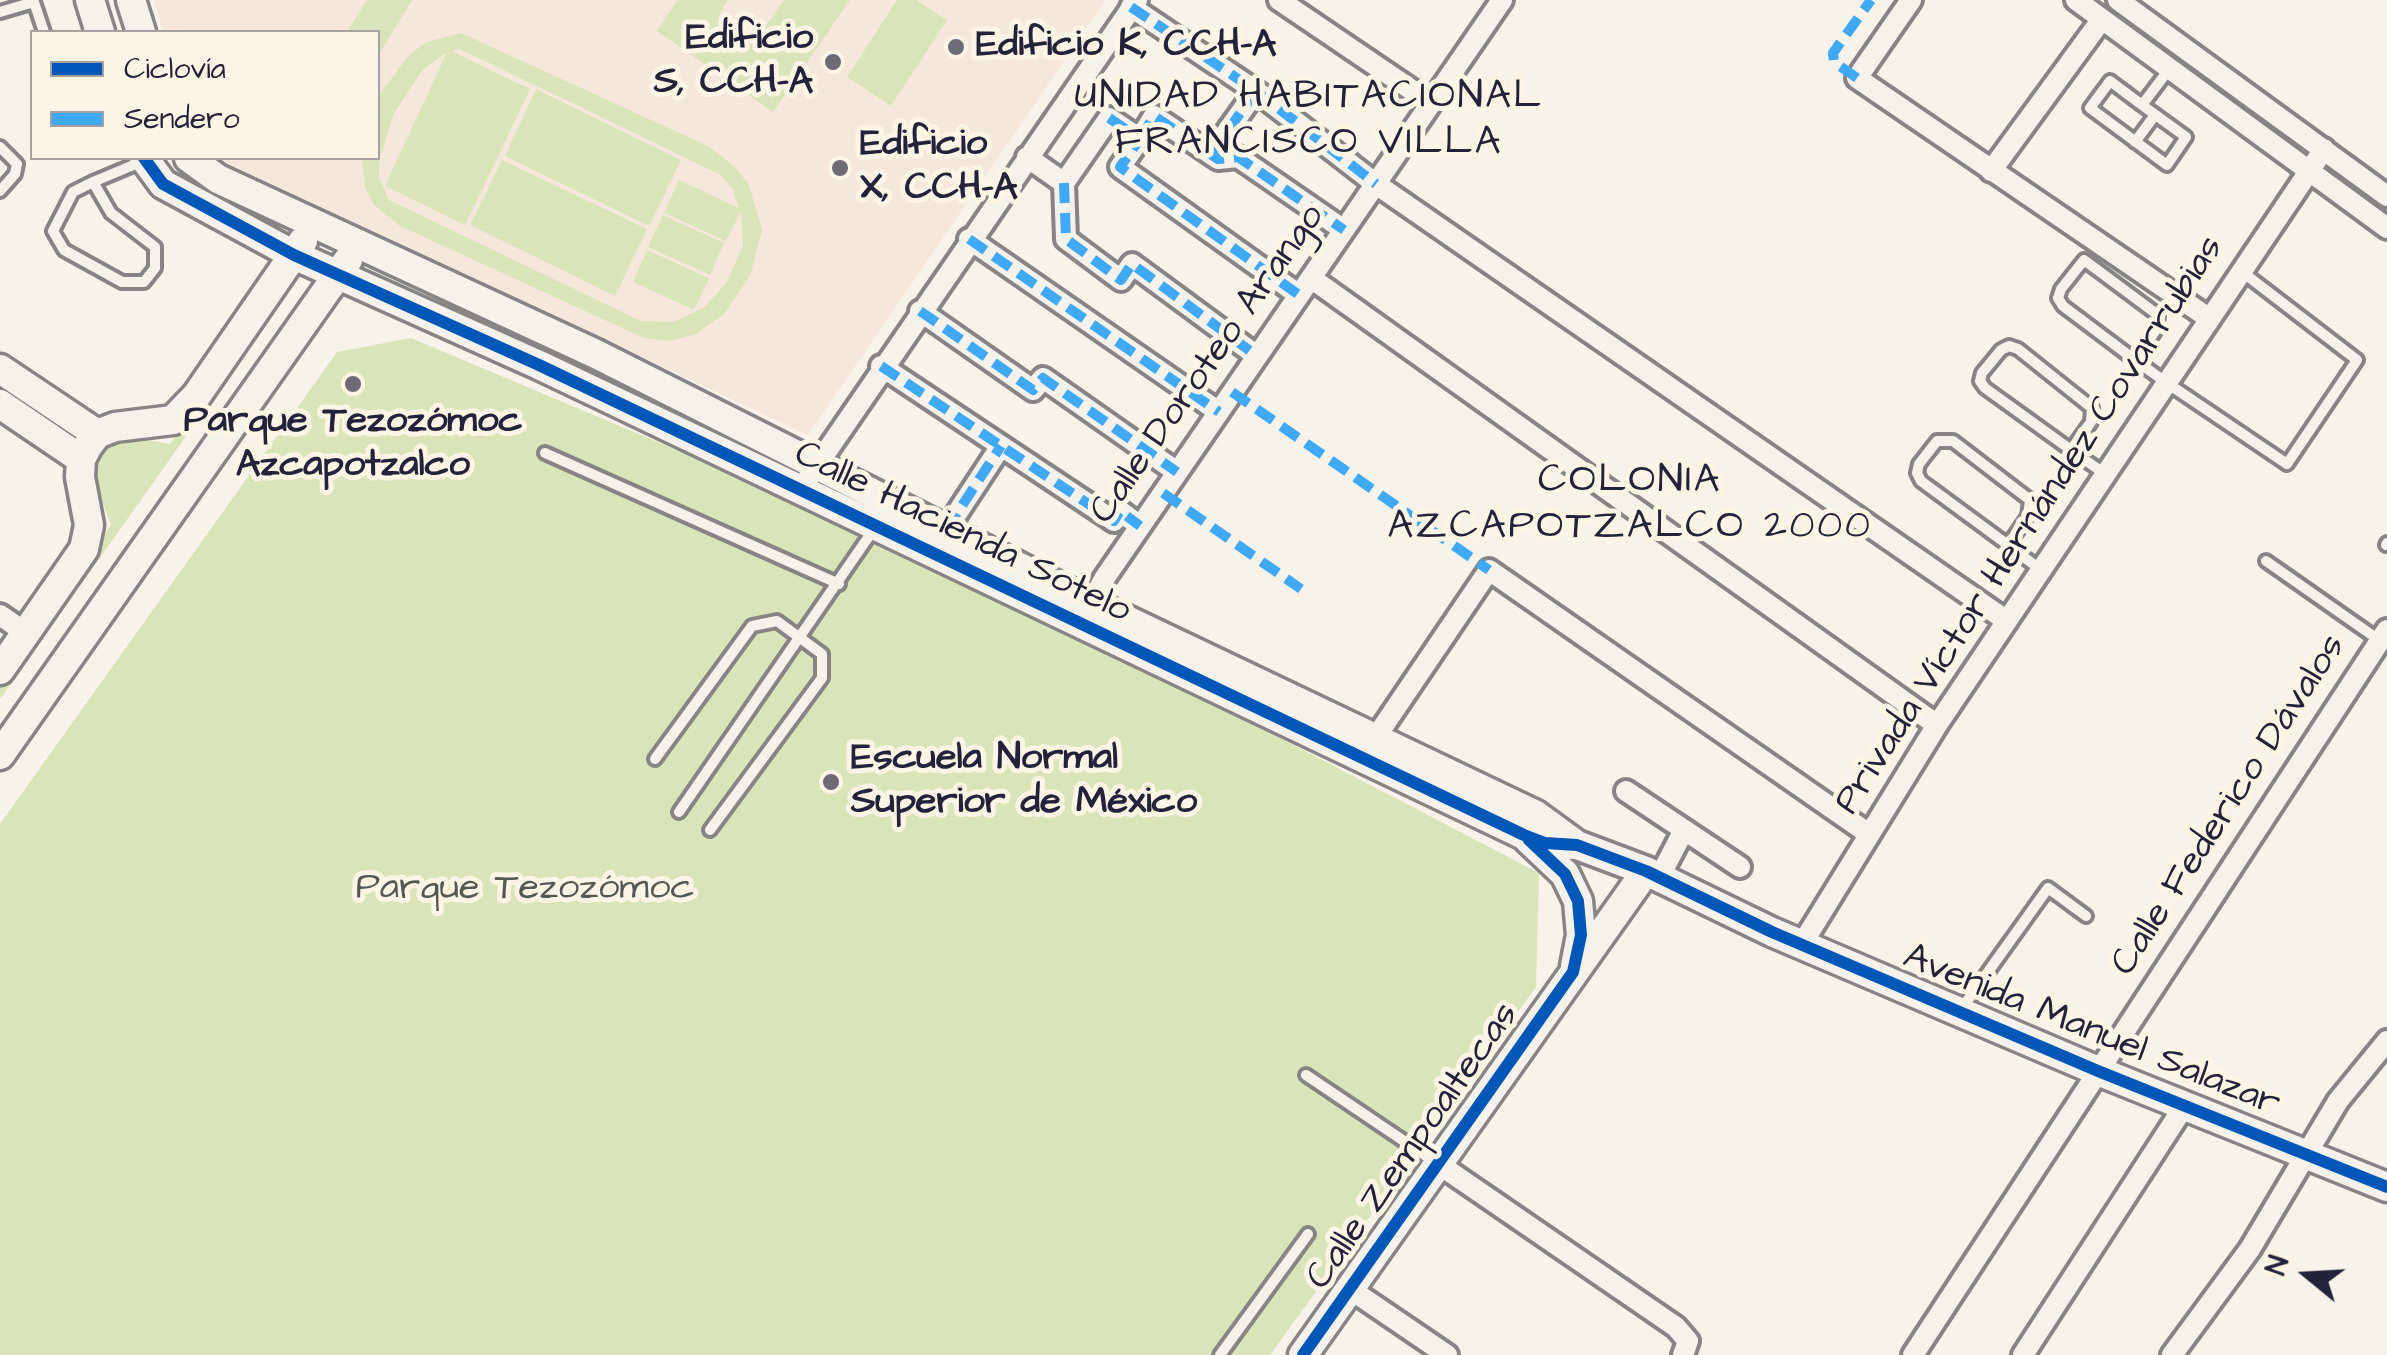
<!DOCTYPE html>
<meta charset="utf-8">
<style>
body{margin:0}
#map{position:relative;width:2387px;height:1355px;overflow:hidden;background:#f7f3ea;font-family:"Architects Daughter",sans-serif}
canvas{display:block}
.legend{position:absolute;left:30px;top:30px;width:350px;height:130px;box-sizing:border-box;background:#fcf5e5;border:2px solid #a5a1a1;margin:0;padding:12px 18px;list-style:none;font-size:30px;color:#22223b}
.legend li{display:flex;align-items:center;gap:20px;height:50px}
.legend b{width:50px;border:2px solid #a5a1a1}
.north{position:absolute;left:2257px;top:1225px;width:100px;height:100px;-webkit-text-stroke:8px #fcf5e5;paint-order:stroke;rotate:288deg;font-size:28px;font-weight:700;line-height:40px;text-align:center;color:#22223b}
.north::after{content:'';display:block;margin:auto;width:35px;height:45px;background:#22223b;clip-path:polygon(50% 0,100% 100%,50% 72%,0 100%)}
</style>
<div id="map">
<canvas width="2387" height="1355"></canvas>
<ul class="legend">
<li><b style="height:12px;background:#0057b8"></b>Ciclovía</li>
<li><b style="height:12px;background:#3fa9f5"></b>Sendero</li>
</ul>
<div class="north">N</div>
</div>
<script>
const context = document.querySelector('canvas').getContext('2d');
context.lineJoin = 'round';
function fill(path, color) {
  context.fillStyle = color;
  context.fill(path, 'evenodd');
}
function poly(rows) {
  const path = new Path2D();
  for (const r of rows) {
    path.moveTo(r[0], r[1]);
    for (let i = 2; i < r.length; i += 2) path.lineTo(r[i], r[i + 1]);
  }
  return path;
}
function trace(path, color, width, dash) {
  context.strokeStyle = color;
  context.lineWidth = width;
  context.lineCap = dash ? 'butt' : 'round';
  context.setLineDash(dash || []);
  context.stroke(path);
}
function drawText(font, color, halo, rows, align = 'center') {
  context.font = font + ' "Architects Daughter",sans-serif';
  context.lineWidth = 10;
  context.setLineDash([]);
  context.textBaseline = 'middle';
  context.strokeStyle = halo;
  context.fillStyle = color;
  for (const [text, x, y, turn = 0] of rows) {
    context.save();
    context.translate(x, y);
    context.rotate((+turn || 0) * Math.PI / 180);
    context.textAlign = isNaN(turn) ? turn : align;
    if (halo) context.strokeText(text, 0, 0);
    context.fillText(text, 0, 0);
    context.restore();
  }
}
const built = poly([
 [154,0,1106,0,808,435,217,158,378,158,378,32,163,32]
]);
const green = poly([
 [367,0,412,0,378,56,378,32,347,32],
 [678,0,728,0,719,14,756,40,784,0,850,0,773,112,657,31],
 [897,0,916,0,947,20,891,106,847,77],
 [461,33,708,146,736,168,749,185,762,230,750,276,724,314,696,334,670,341,644,338,400,226,373,204,365,187,362,158,378,158,378,100,382,91,410,54,427,42],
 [460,49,721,175,732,188,739,208,679,180,664,213,726,241,741,211,743,246,726,283,705,307,673,322,641,321,389,200,379,177,380,158,394,113,423,69,447,52,385,186,465,225,487,180,530,89,451,51],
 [536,89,681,160,649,226,505,156],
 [502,160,647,229,615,296,470,225],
 [663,215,724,243,710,275,648,247],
 [647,250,709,278,694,310,633,282],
 [295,269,303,271,0,699,0,686,111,525,96,484,99,452,112,441,132,437,170,444],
 [411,338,786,496,1257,726,1539,873,1536,987,1270,1355,0,1355,0,824,337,352]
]);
const lane = poly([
 [0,12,34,2,44,32],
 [2142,105,2110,81,2090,108,2167,165,2186,137,2142,105,2170,68],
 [2135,142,2155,115],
 [0,147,17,164,15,174,0,191],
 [93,182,111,213,155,247,155,268,144,282,122,282,64,250,53,231,73,192,93,182,143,161],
 [2135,360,2156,330,2158,315,2084,260,2061,289,2058,298,2063,306,2135,360,2167,383,2287,464,2357,360,2241,271],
 [2071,450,2091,422,2092,408,2018,349,2009,346,2001,350,1982,373,1980,381,1985,388,2071,450,2105,474],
 [545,453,839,584],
 [2008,545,2028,516,2030,500,1953,441,1937,441,1919,464,1917,473,1921,481,2008,545,2041,570],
 [2386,545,2387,543],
 [2266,561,2379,640],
 [655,759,752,626,777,621,822,654,822,678,710,830],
 [679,812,876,526],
 [1960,1011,2048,888,2086,916],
 [1306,1075,1438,1164],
 [1220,1355,1308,1234]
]);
const street = poly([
 [1279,0,1431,103],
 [1911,0,1857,78,2210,319],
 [2076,0,2387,228],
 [2118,0,2387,196],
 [1131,7,1256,91,1376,184,2007,621],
 [1140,139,1154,116,1218,159,1238,157,1344,230],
 [1211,154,1256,91],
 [1027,157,1064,183],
 [1991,171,2102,19],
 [1064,183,1109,118,1140,139,1120,167,1299,295],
 [1064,183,1066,239,1121,280,1132,264,1257,356],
 [969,239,1219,412],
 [1311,278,1937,725],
 [920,311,1033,390,1043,378,1177,472],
 [881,366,1114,521,1120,511,1140,526],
 [800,490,1137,0],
 [946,530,1001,446],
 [1085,614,1104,579,1502,0],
 [0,615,26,633],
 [1376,737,1489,570,1869,834],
 [1626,791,1740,867],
 [1659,878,1684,830],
 [1802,944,1937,725,2324,149],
 [1440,1165,1676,1327,1688,1341,1683,1355],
 [1350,1289,1447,1355],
 [1913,1355,2387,630],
 [2023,1355,2185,1105],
 [2172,1355,2250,1249,2338,1101,2387,1041]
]);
const secondary = poly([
 [90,0,100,32],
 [131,0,141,32],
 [144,158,163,184,294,255,539,365,1524,835,1545,843,1577,845,1646,871,1772,932,2098,1071,2387,1187],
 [189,158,218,179,596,354,1091,603,1536,815,1577,845],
 [0,369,97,434],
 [0,404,81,459],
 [0,670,84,549,89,525,80,477,81,459,88,446,97,434,115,427,173,420,197,395,303,241],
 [0,755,348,260],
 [1528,839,1565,874,1578,901,1581,935,1575,966],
 [1303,1355,1646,871]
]);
const quiet = poly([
 [1131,7,1256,91,1376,184],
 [1857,78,1834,62,1833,53,1871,0],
 [1109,118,1140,139,1120,167,1299,295],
 [1140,139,1154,116,1218,159,1238,157,1344,230],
 [1211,154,1256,91],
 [1064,183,1066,239,1121,280,1132,264,1257,356],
 [969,239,1219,412],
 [920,311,1033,390,1043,378,1177,472],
 [881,366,1114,521,1120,511,1140,526],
 [1232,392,1489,570],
 [1163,493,1301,589],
 [946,530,1001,446]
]);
const cycleway = poly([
 [144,158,163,184,294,255,539,365,1524,835,1545,843,1577,845,1646,871,1772,932,2098,1071,2387,1187],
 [1303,1355,1573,972,1581,935,1578,901,1565,874,1529,840]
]);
const markers = [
 [956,47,10,"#6d6b78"],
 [833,62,10,"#6d6b78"],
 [840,168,10,"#6d6b78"],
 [353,384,10,"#6d6b78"],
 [831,782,10,"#6d6b78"]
];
const poiNames = [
 ["Edificio",813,40,"right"],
 ["S, CCH-A",813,84,"right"],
 ["Edificio K, CCH-A",976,47],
 ["Edificio",860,146],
 ["X, CCH-A",860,190],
 ["Parque Tezozómoc",353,423,"center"],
 ["Azcapotzalco",353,467,"center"],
 ["Escuela Normal",851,760],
 ["Superior de México",851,804]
];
const streetNames = [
 ["Calle Doroteo Arango",1209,365,-55],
 ["Privada Víctor Hernández Covarrubias",2031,526,-57],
 ["Calle Hacienda Sotelo",962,534,26],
 ["Calle Federico Dávalos",2230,806,-57],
 ["Avenida Manuel Salazar",2091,1032,22],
 ["Calle Zempoaltecas",1414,1147,-55]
];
const parkNames = [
 ["Parque Tezozómoc",525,890]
];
const neighbourhoodNames = [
 ["UNIDAD HABITACIONAL",1309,99],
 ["FRANCISCO VILLA",1309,145],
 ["COLONIA",1630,483],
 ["AZCAPOTZALCO 2000",1630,529]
];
fill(built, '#f5e8db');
fill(green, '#d9e5b8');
trace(lane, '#868485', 18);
trace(street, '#868485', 28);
trace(secondary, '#868485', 35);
trace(lane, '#f5f2ec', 10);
trace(street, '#f5f2ec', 20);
trace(secondary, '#f5f2ec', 28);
trace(quiet, '#3fa9f5', 10, [20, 10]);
trace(cycleway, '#0057b8', 12);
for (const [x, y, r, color] of markers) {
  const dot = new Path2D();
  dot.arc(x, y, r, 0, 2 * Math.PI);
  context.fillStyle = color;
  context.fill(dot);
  trace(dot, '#fcf5e5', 4);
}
drawText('bold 38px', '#22223b', '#fcf5e5', poiNames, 'left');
drawText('38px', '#22223b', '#fcf5e5', streetNames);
drawText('38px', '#525954', '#fcf5e5', parkNames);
context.letterSpacing = '2.5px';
drawText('40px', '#22223b', '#fcf5e5', neighbourhoodNames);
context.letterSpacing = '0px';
</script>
